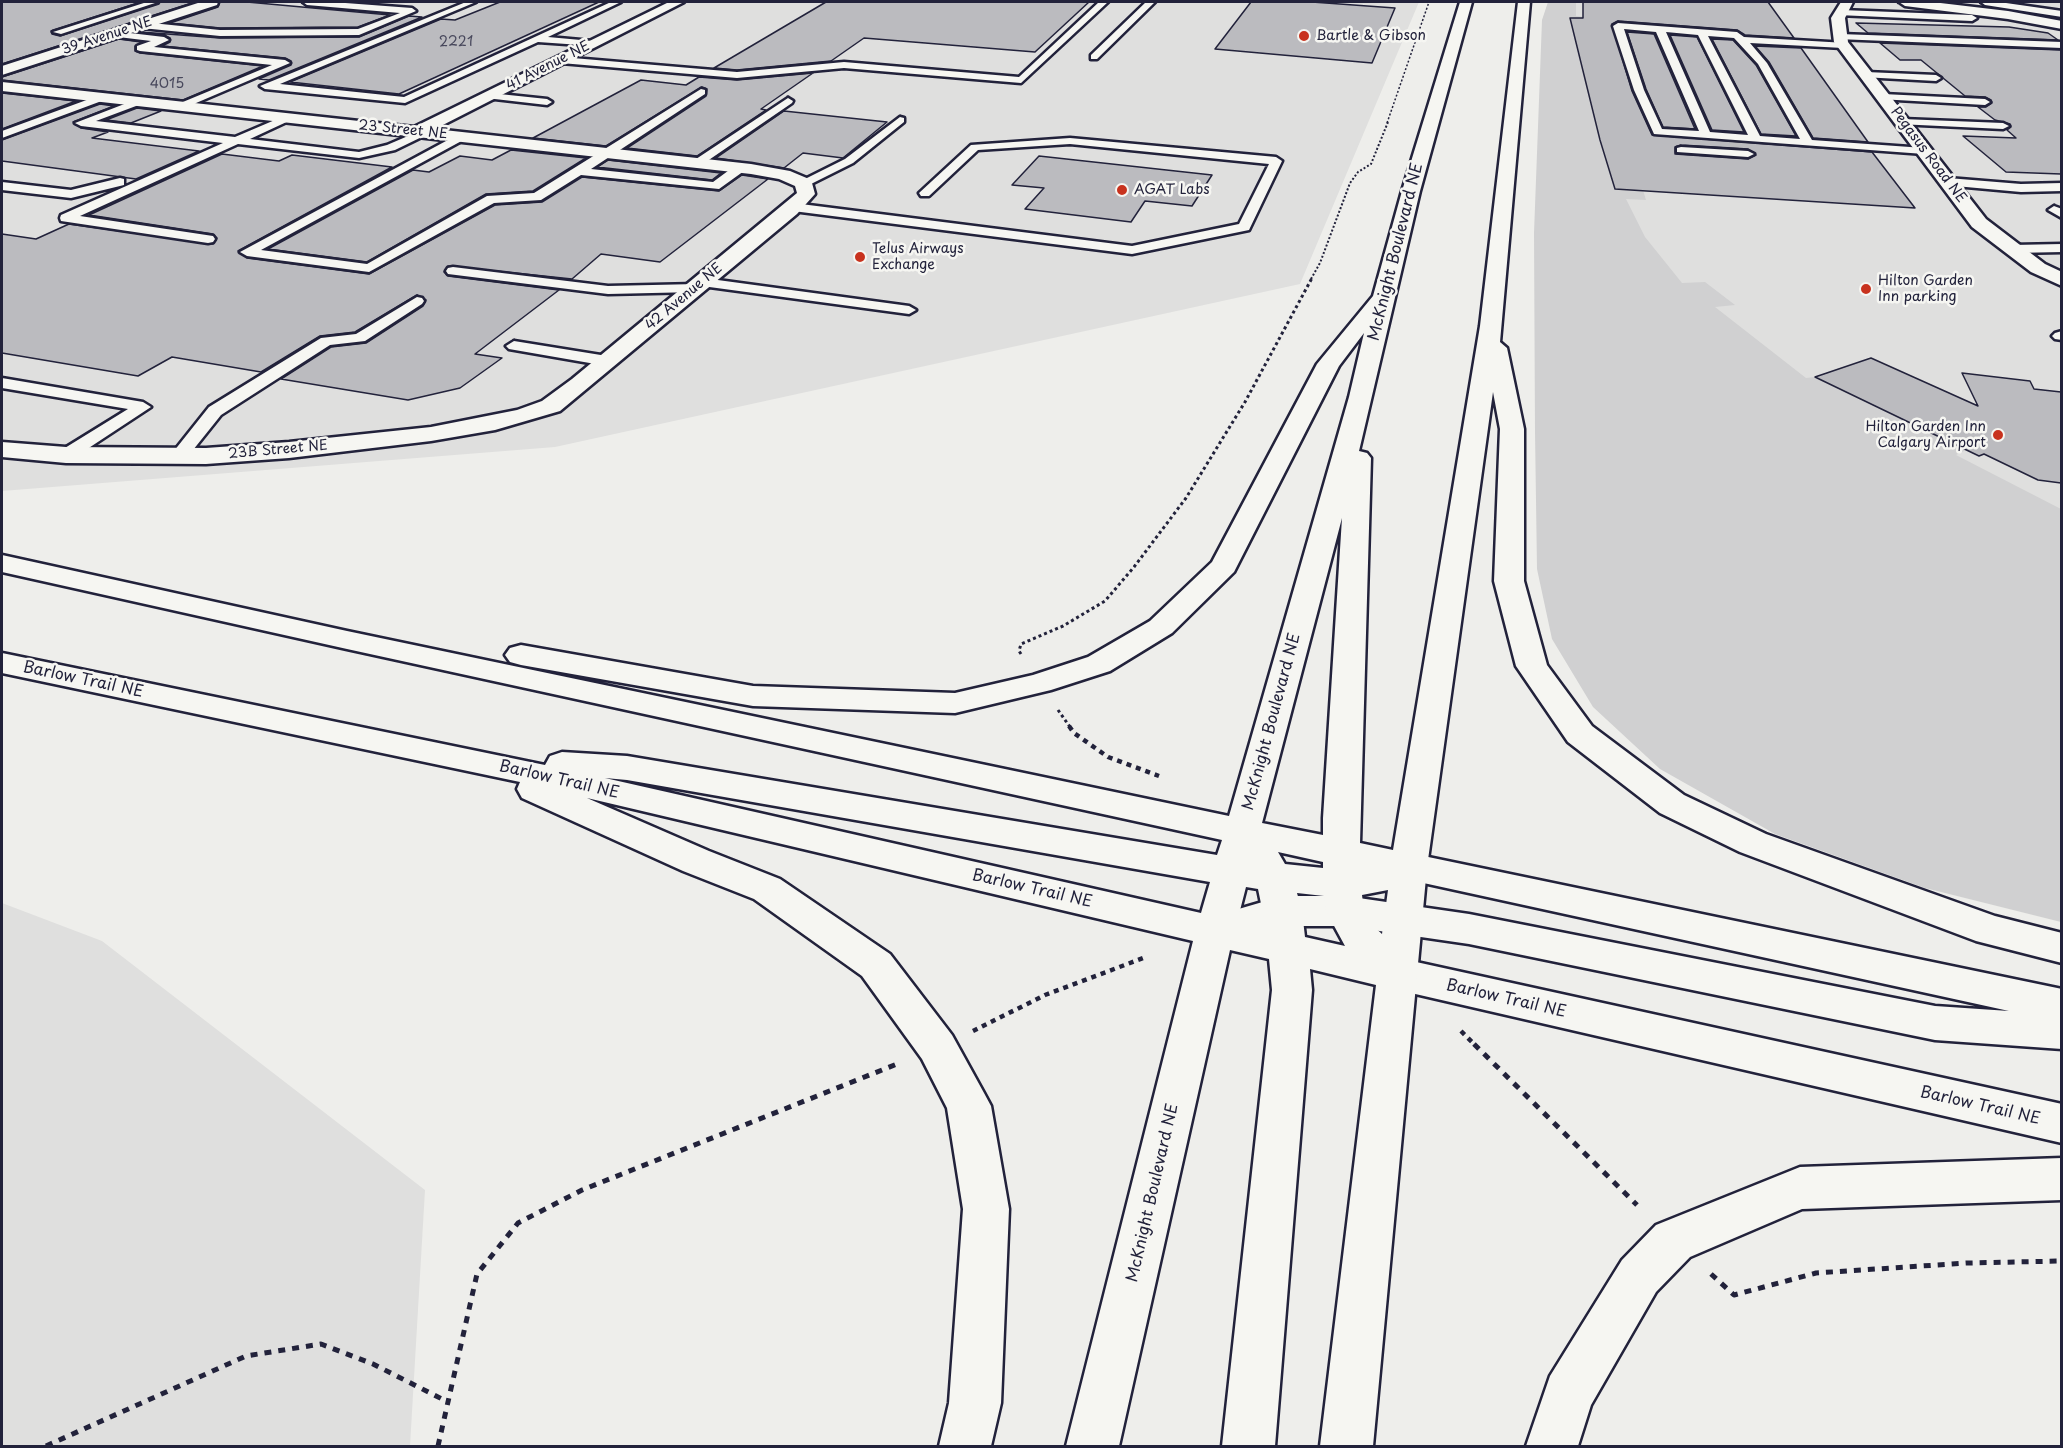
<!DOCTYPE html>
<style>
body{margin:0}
#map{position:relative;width:2063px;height:1448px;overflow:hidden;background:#eeeeeb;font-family:"Playpen Sans",sans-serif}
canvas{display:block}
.frame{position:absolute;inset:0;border:3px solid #22223b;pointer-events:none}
</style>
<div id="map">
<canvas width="2063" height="1448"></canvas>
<div class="frame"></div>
</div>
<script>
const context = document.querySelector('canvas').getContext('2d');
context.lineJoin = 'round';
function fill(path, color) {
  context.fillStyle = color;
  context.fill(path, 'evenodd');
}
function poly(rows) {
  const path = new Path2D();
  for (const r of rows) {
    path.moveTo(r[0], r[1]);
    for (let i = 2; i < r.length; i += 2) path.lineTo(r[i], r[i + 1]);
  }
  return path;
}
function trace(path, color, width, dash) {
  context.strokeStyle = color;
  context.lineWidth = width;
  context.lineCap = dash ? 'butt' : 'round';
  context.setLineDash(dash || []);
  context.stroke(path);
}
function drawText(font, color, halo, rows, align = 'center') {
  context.font = font + ' "Playpen Sans",sans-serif';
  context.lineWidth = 5;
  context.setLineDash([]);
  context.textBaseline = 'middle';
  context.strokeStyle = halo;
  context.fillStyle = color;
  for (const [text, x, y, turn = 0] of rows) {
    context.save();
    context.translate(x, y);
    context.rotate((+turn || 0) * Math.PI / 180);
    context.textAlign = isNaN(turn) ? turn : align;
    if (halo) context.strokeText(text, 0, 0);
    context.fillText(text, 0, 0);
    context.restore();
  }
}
const built = poly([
 [2,2,1419,2,1300,284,555,447,2,491],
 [1569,2,2061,2,2061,515,1771,373,1655,280,1601,189,1564,36],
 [2,903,102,941,425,1190,410,1446,2,1446]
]);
const green = poly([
 [1548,2,1576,2,1576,16,1606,18,1570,18,1598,131,1643,190,1646,200,1626,199,1645,237,1682,283,1705,282,1735,305,1715,307,1806,378,1815,377,1966,450,1956,455,2061,509,2061,922,1925,888,1775,834,1660,769,1593,707,1552,639,1537,569,1535,432,1534,233,1542,20]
]);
const building = poly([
 [2,2,141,2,51,31,52,34,60,36,159,4,160,2,195,2,2,64,2,2],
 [220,2,247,2,390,15,358,27,220,28,170,23,218,7,220,2],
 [500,2,599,2,399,94,290,82,441,19,455,20,500,2],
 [826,2,1089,2,1035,52,864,38,831,61,737,70,714,68,826,2],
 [1251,2,1312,2,1395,8,1372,63,1215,49,1251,2],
 [1583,2,1768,2,1794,38,1745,35,1737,30,1618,21,1612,24,1632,91,1652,135,1872,152,1915,208,1615,189,1600,140,1570,18,1583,18,1583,2],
 [1681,145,1748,149,1756,155,1748,159,1675,154,1675,147,1681,145],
 [409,16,422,17,269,80,259,79,291,65,291,61,285,58,162,46,170,42,170,38,164,35,141,32,220,38,359,37,409,16],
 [1856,23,2009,27,2048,33,2058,40,1868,33,1856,23],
 [1627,32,1654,34,1695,129,1663,127,1646,89,1627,32],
 [1670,35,1697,37,1744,132,1712,130,1670,35],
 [119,39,141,42,135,46,135,51,140,53,263,66,183,100,2,80,2,77,119,39],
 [1712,39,1733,40,1756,65,1796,136,1761,134,1712,39],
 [1880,43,2061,50,2061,174,2006,172,1963,136,2016,138,2007,130,2011,127,2010,124,1995,120,1978,107,1986,107,1992,103,1991,100,1985,97,1965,96,1921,60,1900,60,1880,43],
 [1755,46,1801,48,1868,142,1813,138,1769,62,1755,46],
 [813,73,761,109,766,110,697,156,627,148,706,96,707,89,702,87,606,146,533,138,641,80,686,85,699,77,737,80,813,73],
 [2,93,76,101,2,129,2,93],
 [100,104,114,106,73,122,81,128,108,132,92,138,199,151,136,179,2,161,2,140,100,104],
 [137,108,161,111,131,123,106,120,137,108],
 [784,111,887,122,843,158,803,153,784,168,716,158,784,111],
 [511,150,586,158,533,191,486,194,367,262,268,249,413,170,429,172,460,156,492,160,511,150],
 [222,154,279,161,292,155,392,167,238,251,247,258,369,274,495,205,542,202,582,177,719,191,742,175,768,179,660,262,601,254,572,279,448,266,444,272,448,276,559,290,475,354,502,358,460,388,408,400,281,379,331,347,366,343,423,306,426,300,417,295,355,332,320,336,261,372,172,357,138,376,2,353,2,234,36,239,69,224,213,244,217,238,213,234,89,215,222,154],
 [1039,156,1212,175,1192,206,1145,201,1131,222,1025,209,1044,188,1012,185,1039,156],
 [608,160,721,173,712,180,597,167,608,160],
 [1871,358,1978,406,1962,373,2030,381,2034,389,2061,392,2061,483,2038,480,1984,454,1979,456,1815,377,1871,358]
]);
const pathFar4 = poly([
 [1387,123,1429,2]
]);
const pathFar3 = poly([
 [1311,279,1320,263,1350,183,1358,172,1371,164,1388,122]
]);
const pathFar2 = poly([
 [1021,654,1019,651,1021,644,1063,626,1105,601,1134,567,1186,498,1245,402,1312,278],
 [1058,710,1070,727]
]);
const pathFar1 = poly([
 [1069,726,1074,733,1108,757,1159,776],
 [973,1031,1045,995,1146,957],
 [1461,1031,1475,1045]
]);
const path = poly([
 [1474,1044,1637,1205],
 [1711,1274,1734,1295,1816,1273,1967,1263,2062,1261],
 [46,1446,246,1356,321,1344,373,1364,448,1402],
 [438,1446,477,1274,518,1223,582,1190,897,1064]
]);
const service = poly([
 [147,2,158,2,61,34,53,32,147,2],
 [303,2,332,2,412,8,416,11,359,35,220,36,142,28,137,25,142,22,220,30,358,29,400,13,307,5,303,2],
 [466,2,476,2,280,84,404,97,611,2,621,2,548,37,592,41,595,42,595,46,538,42,405,103,265,89,260,86,466,2],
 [1099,2,1108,2,1021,83,844,68,737,78,561,63,556,60,561,57,737,72,844,62,1019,77,1099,2],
 [1146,2,1155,2,1097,59,1091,59,1091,55,1146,2],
 [1981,2,1999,2,2062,11,2062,17,1985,5,1981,2],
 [1841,10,1972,15,1977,18,1972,21,1838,15,1837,13,1841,10],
 [1618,23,1737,32,1744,37,1846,43,1848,45,1843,48,1750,43,1767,63,1812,140,1924,148,1930,151,1924,154,1654,134,1634,90,1613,26,1618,23],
 [1624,29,1656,32,1699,131,1662,129,1644,90,1624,29],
 [1666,32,1698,35,1748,135,1710,132,1666,32],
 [1708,36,1734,38,1758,64,1800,139,1760,136,1708,36],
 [113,31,164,37,169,40,154,47,285,60,290,63,182,109,178,108,178,104,272,65,140,51,137,50,137,46,151,41,110,36,110,32,113,31],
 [1840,34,2062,42,2062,48,1837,39,1837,35,1840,34],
 [1866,72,1936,75,1941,78,1936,81,1862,77,1861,75,1866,72],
 [701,89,705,90,705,94,591,169,713,182,736,165,744,165,744,171,719,189,581,175,541,200,494,203,369,272,247,256,240,252,459,134,467,134,467,138,261,250,367,264,487,196,534,193,701,89],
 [490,93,547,99,552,102,547,105,486,98,485,96,490,93],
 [103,94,108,97,107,99,2,138,2,131,103,94],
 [1883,94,1985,99,1990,102,1985,105,1879,99,1878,97,1883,94],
 [140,98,144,99,144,103,96,121,235,137,289,114,293,115,293,119,250,139,359,152,387,145,422,130,430,130,432,132,395,150,359,158,238,144,80,216,213,236,215,239,213,242,208,243,61,221,60,218,61,215,223,143,81,126,75,123,140,98],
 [788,98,793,101,792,103,700,166,696,167,690,163,788,98],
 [900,117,904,118,904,122,853,163,807,186,799,186,797,183,845,159,900,117],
 [1902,119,2003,123,2009,126,2003,129,1898,124,1898,120,1902,119],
 [1070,138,1276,157,1282,161,1249,230,1132,254,793,211,787,207,793,203,1132,246,1239,224,1269,164,1070,144,978,150,929,196,921,196,919,193,971,145,1070,138],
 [1681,147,1748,151,1754,154,1748,157,1677,152,1677,148,1681,147],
 [120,178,124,179,124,185,71,198,2,190,2,182,71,190,120,178],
 [1948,178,2021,184,2062,183,2062,191,2021,192,1944,185,1942,182,1948,178],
 [2054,206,2062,209,2062,218,2048,210,2054,206],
 [2062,244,2062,252,2013,253,2006,249,2013,245,2062,244],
 [453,267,608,286,697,284,698,279,703,278,909,306,916,310,909,314,702,286,701,291,696,292,608,294,448,274,446,271,448,268,453,267],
 [417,297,422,298,424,301,422,304,365,341,330,345,221,415,185,460,179,461,173,460,170,456,209,407,321,338,356,334,417,297],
 [2062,331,2062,340,2055,339,2052,336,2055,333,2062,331],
 [514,341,607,356,615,361,607,366,509,349,506,346,514,341],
 [2,378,143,402,151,407,72,459,66,460,60,459,57,455,60,451,128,409,2,388,2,378]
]);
const minor = poly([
 [201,2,218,2,217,5,2,75,2,66,201,2],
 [669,2,684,2,435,129,751,164,790,171,809,179,812,183,815,194,797,214,560,411,495,430,431,441,289,458,206,464,66,463,2,457,2,442,66,447,206,448,289,442,431,427,517,410,542,401,572,379,797,193,795,186,779,179,751,174,2,91,2,82,414,127,669,2],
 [1841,2,1853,2,1845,18,1848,42,1986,219,2045,264,2062,272,2062,286,2031,272,1972,227,1834,42,1831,18,1841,2],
 [1899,2,1932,2,2008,11,2062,21,2062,29,2008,19,1905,6,1899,2]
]);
const tertiary = poly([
 [1409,853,2062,989,2062,1049,1935,1040,1469,944,1345,926,1283,926,1215,946,1201,942,1196,931,1201,920,1283,896,1345,896,1469,914,1935,1006,2009,1011,1396,877,1391,867,1396,857,1409,853],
 [1398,958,2062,1104,2062,1143,1398,990,1384,985,1378,974,1384,963,1398,958]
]);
const primary = poly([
 [1460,2,1472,2,1420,191,1359,451,1367,453,1371,458,1360,843,1393,850,1480,326,1518,2,1530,2,1500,342,1507,348,1524,429,1524,581,1547,665,1592,726,1684,795,1766,834,1995,916,2062,933,2062,963,1976,941,1740,852,1660,813,1568,742,1516,666,1494,581,1500,429,1493,392,1427,867,1373,1446,1320,1446,1376,985,1310,969,1312,990,1275,1446,1222,1446,1272,990,1269,959,1230,950,1119,1446,1066,1446,1193,941,587,798,709,851,780,879,890,954,952,1035,984,1093,991,1106,1009,1209,1001,1403,991,1446,939,1446,949,1403,963,1209,947,1108,922,1059,862,976,754,899,683,871,522,798,517,789,520,782,2,673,2,653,545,765,550,756,562,752,627,756,1217,855,1222,840,347,649,2,572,2,555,347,631,1229,816,1349,397,1364,333,1339,366,1234,572,1172,633,1110,671,1051,690,955,713,753,706,521,665,510,662,505,655,510,648,521,645,753,686,955,693,1033,675,1088,657,1150,621,1212,562,1317,364,1373,296,1402,191,1460,2],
 [1342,518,1323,818,1323,835,1262,823,1342,518],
 [605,778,627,780,1210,882,1201,913,605,778],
 [1278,852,1323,862,1323,868,1285,864,1278,852],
 [1246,887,1258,889,1266,928,1237,922,1246,887],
 [1388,890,1382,934,1370,923,1364,911,1362,895,1388,890],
 [1297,893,1324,896,1326,911,1345,946,1305,937,1302,911,1297,893],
 [2062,1158,2062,1200,1802,1209,1690,1257,1656,1292,1591,1405,1578,1446,1526,1446,1550,1376,1622,1260,1656,1225,1800,1167,2062,1158]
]);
const markers = [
 [1304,36,6,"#c8321e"],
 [1122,190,6,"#c8321e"],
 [860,257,6,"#c8321e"],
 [1866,289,6,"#c8321e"],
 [1998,435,6,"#c8321e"]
];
const farStreetnames = [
 ["39 Avenue NE",107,36,-18],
 ["41 Avenue NE",548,66,-27],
 ["23 Street NE",403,130,6],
 ["Pegasus Road NE",1928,155,53],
 ["42 Avenue NE",684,297,-40],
 ["23B Street NE",278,450,-5]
];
const farPoinames = [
 ["Bartle & Gibson",1316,36],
 ["AGAT Labs",1134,190],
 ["Telus Airways",872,249],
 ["Exchange",872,265],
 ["Hilton Garden",1878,281],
 ["Inn parking",1878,297],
 ["Hilton Garden Inn",1986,427,"right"],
 ["Calgary Airport",1986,443,"right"]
];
const numberNames = [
 ["2221",456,42],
 ["4015",167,84]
];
const streetNames = [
 ["McKnight Boulevard NE",1396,252,-76],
 ["Barlow Trail NE",83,680,12],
 ["McKnight Boulevard NE",1272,722,-75],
 ["Barlow Trail NE",559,780,13],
 ["Barlow Trail NE",1032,889,13],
 ["Barlow Trail NE",1506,999,13],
 ["Barlow Trail NE",1980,1106,13],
 ["McKnight Boulevard NE",1153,1193,-77]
];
fill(built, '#dfdfde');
fill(green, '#d0d0d1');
fill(building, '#bbbbbf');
trace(building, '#22223b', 1.5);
trace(service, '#22223b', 5);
trace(minor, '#22223b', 5);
trace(tertiary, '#22223b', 5);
trace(primary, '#22223b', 5);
trace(pathFar4, '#22223b', 1.5, [2, 2]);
trace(pathFar3, '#22223b', 2, [2, 2]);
trace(pathFar2, '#22223b', 3, [3, 3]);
trace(pathFar1, '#22223b', 4.5, [5, 5]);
trace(path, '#22223b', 5, [7, 7]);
fill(service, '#f6f6f2');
fill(minor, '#f6f6f2');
fill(tertiary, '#f6f6f2');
fill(primary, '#f6f6f2');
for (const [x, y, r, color] of markers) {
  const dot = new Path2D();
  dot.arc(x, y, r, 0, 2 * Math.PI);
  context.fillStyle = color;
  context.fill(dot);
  trace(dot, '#f6f6f2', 2);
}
drawText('14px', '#22223b', '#f6f6f2', farStreetnames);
drawText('14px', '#22223b', '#f6f6f2', farPoinames, 'left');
drawText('14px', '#48485c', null, numberNames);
drawText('16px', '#22223b', '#f6f6f2', streetNames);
</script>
